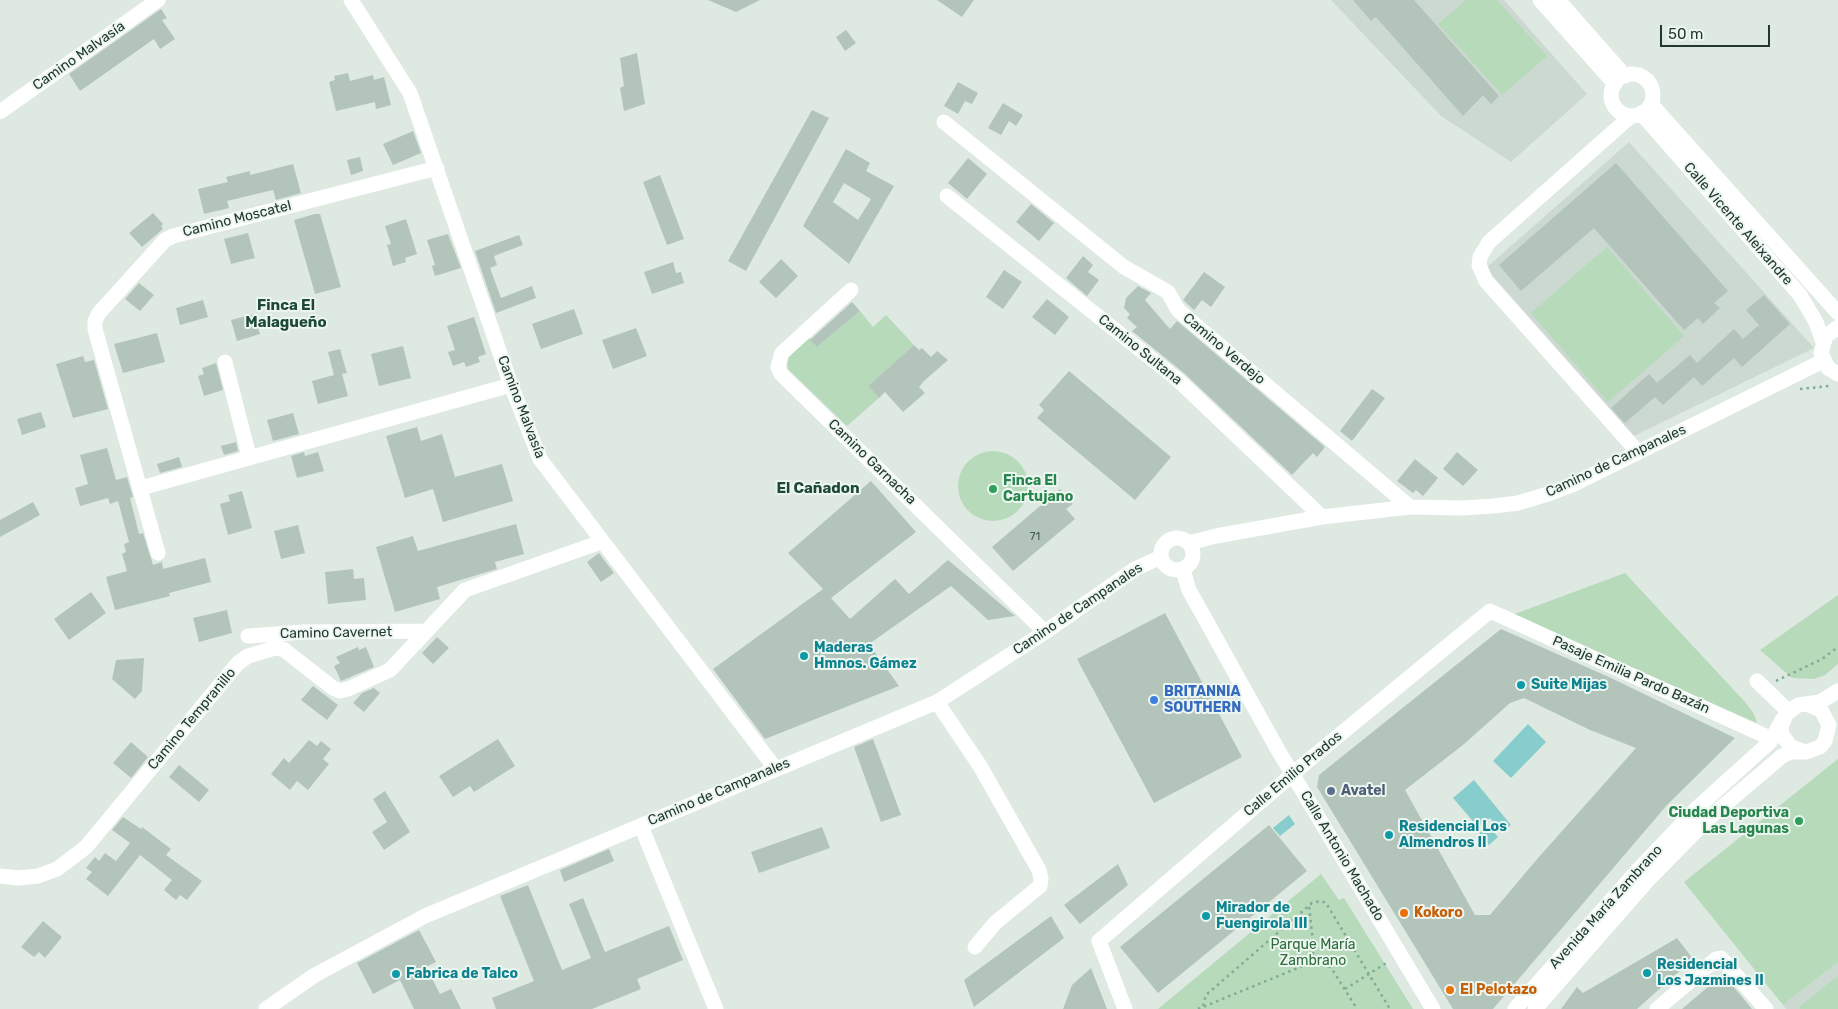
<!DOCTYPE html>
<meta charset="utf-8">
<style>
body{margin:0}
#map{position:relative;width:1838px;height:1009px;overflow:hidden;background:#dee9e2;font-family:Rubik,sans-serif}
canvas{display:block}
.scale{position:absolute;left:1660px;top:25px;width:110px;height:22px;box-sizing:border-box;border:2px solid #20382e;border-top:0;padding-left:6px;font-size:15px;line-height:18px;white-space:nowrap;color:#20382e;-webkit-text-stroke:4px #eef6f1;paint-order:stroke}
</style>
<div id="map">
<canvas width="1838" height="1009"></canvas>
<div class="scale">50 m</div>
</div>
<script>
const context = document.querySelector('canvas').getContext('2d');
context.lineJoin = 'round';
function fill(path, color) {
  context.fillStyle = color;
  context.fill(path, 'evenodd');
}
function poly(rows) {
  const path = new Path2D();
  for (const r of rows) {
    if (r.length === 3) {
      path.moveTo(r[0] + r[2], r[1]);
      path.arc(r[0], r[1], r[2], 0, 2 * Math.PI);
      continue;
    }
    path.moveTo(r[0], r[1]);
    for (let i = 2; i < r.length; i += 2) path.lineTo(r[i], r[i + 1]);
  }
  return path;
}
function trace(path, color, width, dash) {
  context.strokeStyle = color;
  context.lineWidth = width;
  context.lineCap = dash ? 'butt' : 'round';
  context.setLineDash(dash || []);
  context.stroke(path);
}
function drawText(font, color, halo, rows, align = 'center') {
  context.font = font + ' Rubik,sans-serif';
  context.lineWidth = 4;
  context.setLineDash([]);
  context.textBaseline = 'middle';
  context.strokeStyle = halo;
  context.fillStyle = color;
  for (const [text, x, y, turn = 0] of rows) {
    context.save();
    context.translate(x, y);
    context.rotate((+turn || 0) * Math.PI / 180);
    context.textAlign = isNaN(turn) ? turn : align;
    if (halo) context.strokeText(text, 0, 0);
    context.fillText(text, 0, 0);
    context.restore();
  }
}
const built = poly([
 [1331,0,1504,0,1587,94,1511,162,1441,116],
 [1629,142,1814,348,1634,436,1486,268],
 [1838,962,1838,1009,1786,1009,1783,1005]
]);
const green = poly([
 [1466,0,1497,0,1547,56,1502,95,1438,24],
 [1607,247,1684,336,1608,402,1531,313],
 [860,311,873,327,886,315,914,345,868,386,879,398,847,426,788,369,787,357,808,337,817,347],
 [993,486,35],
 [1625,573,1745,702,1754,714,1757,723,1512,615],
 [1838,595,1838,664,1825,675,1814,679,1792,678,1760,650],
 [1838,759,1838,962,1783,1005,1684,882],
 [1321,874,1339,900,1344,898,1413,1009,1158,1009],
 [1838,976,1838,1009,1800,1009,1799,1007]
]);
const water = poly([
 [1528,724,1546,742,1511,778,1493,761],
 [1474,780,1511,825,1502,832,1490,818,1478,827,1453,798],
 [1289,815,1295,824,1280,836,1273,828],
 [1489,826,1498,837,1489,845,1479,833]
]);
const building = poly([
 [708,0,760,0,736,12],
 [937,0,974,0,962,17],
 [1353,0,1414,0,1499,96,1491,104,1483,95,1463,116,1376,17,1371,21],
 [161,9,167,18,162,20,175,39,160,49,154,39,80,91,69,74],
 [846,30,856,43,845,51,836,37],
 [637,53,645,104,624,111,620,88,624,86,620,58],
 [348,73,350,81,373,75,374,80,384,77,391,105,376,109,375,102,336,111,329,82,335,80,334,76],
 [958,82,978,93,972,104,965,101,958,114,944,106],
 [1003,103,1023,115,1016,126,1009,121,1001,135,988,128],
 [812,110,829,118,746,271,728,261],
 [413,131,421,153,393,165,383,144],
 [846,149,870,163,866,171,894,186,849,264,803,226],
 [844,183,871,199,858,220,833,202],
 [360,157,363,171,351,175,347,160],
 [968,158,987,174,967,199,948,183],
 [1616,163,1728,291,1714,303,1720,308,1703,324,1698,318,1684,330,1594,228,1521,291,1499,265],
 [293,164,301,193,276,200,273,190,227,201,229,208,204,214,198,189,228,182,226,177,250,171,250,175],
 [660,175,684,239,667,245,643,182],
 [1031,204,1054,223,1039,241,1016,222],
 [153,213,163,224,161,226,163,229,142,247,129,233],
 [315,214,320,214,341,287,315,294,294,220],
 [406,219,417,254,405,258,406,262,393,266,387,245,391,244,385,226],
 [248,233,255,258,231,264,224,239],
 [448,234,461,268,435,276,432,266,435,265,427,240],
 [519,235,523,245,494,256,497,265,490,268,501,298,532,286,536,298,496,313,475,251],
 [1083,256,1093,265,1088,272,1099,280,1087,296,1066,278],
 [781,259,798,276,776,298,759,282],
 [673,262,676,273,681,272,684,283,652,294,644,272],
 [1004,270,1022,282,1003,309,986,297],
 [1204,272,1225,287,1211,307,1202,300,1194,310,1183,300],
 [139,283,154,295,140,311,125,299],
 [1138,286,1151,293,1145,300,1170,329,1177,321,1325,447,1317,457,1313,453,1292,475,1184,373,1132,331,1137,327,1127,318,1130,314,1124,308,1126,298],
 [1764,295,1790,324,1742,367,1734,358,1702,386,1694,377,1663,405,1655,397,1625,423,1611,408,1649,374,1657,383,1690,355,1697,363,1734,329,1743,339,1759,325,1746,310],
 [1047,299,1069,317,1055,335,1032,317],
 [203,300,208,317,180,325,176,308],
 [852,302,860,311,817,347,810,340],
 [574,309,583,334,541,349,532,324],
 [254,314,260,334,237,341,231,320],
 [474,317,486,354,478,357,480,362,466,367,464,362,453,366,448,352,455,350,447,326],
 [636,328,647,356,613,369,602,340],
 [157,333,165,362,123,373,114,344],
 [914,345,919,350,922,348,931,357,937,351,948,360,924,381,919,387,925,393,903,412,885,392,879,398,868,386],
 [403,346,411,378,379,386,371,354],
 [340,349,347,373,342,374,348,396,318,404,312,381,334,375,328,352],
 [83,356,85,362,94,360,108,409,73,418,56,364],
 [216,363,223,390,204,396,198,376,204,374,202,368],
 [1069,371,1171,457,1135,500,1037,418,1044,410,1039,405],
 [1372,389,1385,398,1352,441,1340,431],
 [41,412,46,427,22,435,17,419],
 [293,413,299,434,273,441,267,420],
 [417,427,421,441,442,434,455,477,502,464,513,501,443,522,433,489,405,498,386,436],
 [236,442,238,451,224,455,221,446],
 [107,448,116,480,127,477,133,497,130,498,139,534,143,533,153,565,162,562,163,569,205,558,211,582,169,593,170,596,115,610,106,577,127,571,122,554,126,552,124,544,129,542,118,501,110,504,108,498,80,506,75,488,88,484,80,455],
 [304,452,305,456,318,452,324,471,297,478,291,456],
 [1457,452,1478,470,1463,486,1443,469],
 [179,457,182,467,160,473,157,464],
 [1415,459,1438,478,1423,496,1416,490,1413,493,1397,481],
 [871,481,916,532,831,598,850,619,895,579,909,594,948,560,1015,616,988,620,951,586,869,644,899,686,765,739,713,669,823,589,788,553],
 [1060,489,1073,504,1066,509,1075,519,1013,571,992,547],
 [242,491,252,528,228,535,220,504,230,501,228,495],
 [33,502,40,515,0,537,0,520],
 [516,524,524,554,495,562,497,569,437,587,440,599,395,612,376,547,413,536,418,551],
 [298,525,305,553,281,559,274,531],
 [599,553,614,573,601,582,587,562],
 [353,569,354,579,364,578,366,600,328,604,325,572],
 [91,592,106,613,69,640,54,619],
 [227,610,232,633,199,642,193,618],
 [1165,613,1242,757,1154,803,1077,659],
 [1501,629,1611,678,1735,738,1667,805,1493,1009,1453,1009,1317,787,1319,775],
 [1524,698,1590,730,1636,748,1538,858,1490,915,1475,915,1405,790,1463,745,1510,703],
 [437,637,449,648,433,664,422,653],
 [358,647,359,650,366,647,374,667,341,681,334,666,340,663,336,657],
 [144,658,142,691,135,699,112,679,116,660],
 [313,686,338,705,327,720,301,700],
 [374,688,380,693,364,712,353,703,362,693],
 [498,739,515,766,474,792,470,786,453,797,439,776],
 [873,739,901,815,881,822,854,747],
 [309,740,317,746,321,741,331,749,323,759,329,764,308,790,297,781,290,790,271,774,284,758,289,763],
 [131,742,148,757,131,778,113,763],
 [179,765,209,790,199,802,169,777],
 [385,791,410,832,384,850,372,832,387,822,373,799],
 [123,817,141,829,142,827,171,849,166,855,202,881,187,900,180,895,176,900,164,890,172,880,140,855,108,896,86,879,92,872,86,868,95,857,99,861,105,853,116,861,130,843,112,830],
 [1269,825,1307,871,1158,993,1120,947],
 [822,827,830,848,759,873,751,852],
 [609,849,614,861,564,882,560,870],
 [1118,864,1128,885,1080,924,1064,905],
 [528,885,562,970,591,958,569,904,583,898,605,952,669,926,683,960,637,979,641,989,592,1009,496,1009,492,998,534,981,500,896],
 [1051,916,1064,938,974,1007,964,980],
 [43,921,62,937,45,958,39,952,34,957,21,947],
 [419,930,436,962,426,967,440,994,451,989,461,1009,414,1009,400,980,373,994,357,963],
 [1677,938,1693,959,1637,1009,1561,1009,1577,987,1583,993],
 [1091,968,1107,1009,1063,1009,1072,985],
 [1723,974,1752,1009,1682,1009]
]);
const path = poly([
 [1800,389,1829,386],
 [1776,681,1822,659,1838,647],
 [1310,963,1327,964,1332,969,1357,1009],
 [1345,989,1388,962],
 [1203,1006,1206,995,1312,903,1321,901,1326,903,1390,1009],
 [1198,1009,1310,963,1314,950,1309,906]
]);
const minor = poly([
 [351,0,410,93,511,385,540,459,775,768],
 [1540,0,1615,84],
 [1558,0,1625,76],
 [1632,95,21],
 [1651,104,1838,313],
 [0,112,158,0],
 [1641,113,1800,295,1816,322,1823,342],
 [1631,116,1489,242,1480,257,1479,265,1486,281,1637,451],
 [944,122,1124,267,1168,292,1178,310,1410,507],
 [947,196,1178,380,1322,517],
 [851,290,782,353,778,367,781,374,1045,632],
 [1838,327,1826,336,1821,353,1828,368,1838,374],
 [225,362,249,456],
 [141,488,511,385],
 [1177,554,16],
 [1189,543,1216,536,1322,517,1410,507,1463,508,1494,506,1518,503,1548,494,1572,485,1823,361],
 [158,553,95,329,95,321,99,313,165,240,173,236,437,168],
 [1183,570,1189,590,1278,750,1433,1009],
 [248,636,304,632,424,631],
 [1757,681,1788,711],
 [937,702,980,766,1039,870,1041,879,1040,886,995,923,975,947],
 [1807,704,1821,710,1829,725,1825,741,1820,747,1806,752,1791,747,1782,735,1781,728,1786,714,1798,705,1820,702,1838,691],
 [641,826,716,1009],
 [0,876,18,878,38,876,57,869,86,847,238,663,248,656,275,648,283,649,333,688,340,691,348,689,390,670,465,590,601,542],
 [266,1009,315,975,425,916,937,702,1045,632,1135,569,1161,557],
 [1125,1009,1099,941,1309,760,1490,611,1772,739],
 [1515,1009,1637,871,1698,807,1770,742,1782,720],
 [1535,1009,1648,880,1708,819,1782,756,1791,752,1806,752],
 [1657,1009,1716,959,1721,958,1766,1009]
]);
const markers = [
 [993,489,5,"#2e9e5b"],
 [804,656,5,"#0f9aa8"],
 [1521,685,5,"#0f9aa8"],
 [1154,700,5,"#3f7fe0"],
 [1331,791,5,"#5c6f8a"],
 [1799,821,5,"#2e9e5b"],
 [1389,835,5,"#0f9aa8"],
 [1404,913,5,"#e8710a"],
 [1206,916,5,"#0f9aa8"],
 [1647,973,5,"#0f9aa8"],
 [396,974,5,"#0f9aa8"],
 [1450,990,5,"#e8710a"]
];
const numberNames = [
 ["71",1035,537]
];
const streetNames = [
 ["Camino Malvasía",79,56,-35],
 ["Camino Moscatel",237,219,-14],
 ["Calle Vicente Aleixandre",1738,224,49],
 ["Camino Verdejo",1224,349,40],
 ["Camino Sultana",1140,350,39],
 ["Camino Malvasía",521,407,69],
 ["Camino de Campanales",1616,461,-25],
 ["Camino Garnacha",872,462,44],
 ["Camino de Campanales",1078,609,-34],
 ["Camino Cavernet",336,633,-1],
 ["Pasaje Emilia Pardo Bazán",1631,675,24],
 ["Camino Tempranillo",192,719,-50],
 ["Calle Emilio Prados",1293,774,-40],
 ["Camino de Campanales",719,792,-23],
 ["Calle Antonio Machado",1342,856,59],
 ["Avenida María Zambrano",1606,907,-48]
];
const leisureNames = [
 ["Finca El",1003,481],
 ["Cartujano",1003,497],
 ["Ciudad Deportiva",1789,813,"right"],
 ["Las Lagunas",1789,829,"right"]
];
const cultureNames = [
 ["Maderas",814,648],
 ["Hmnos. Gámez",814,664],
 ["Suite Mijas",1531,685],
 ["Residencial Los",1399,827],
 ["Almendros II",1399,843],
 ["Mirador de",1216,908],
 ["Fuengirola III",1216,924],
 ["Residencial",1657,965],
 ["Los Jazmines II",1657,981],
 ["Fabrica de Talco",406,974]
];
const shopNames = [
 ["BRITANNIA",1164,692],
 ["SOUTHERN",1164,708]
];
const serviceNames = [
 ["Avatel",1341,791]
];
const foodNames = [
 ["Kokoro",1414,913],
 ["El Pelotazo",1460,990]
];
const parkNames = [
 ["Parque María",1313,945],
 ["Zambrano",1313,961]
];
const neighbourhoodNames = [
 ["Finca El",286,306],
 ["Malagueño",286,323],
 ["El Cañadon",818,489]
];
fill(built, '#ccd9d1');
fill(green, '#b7dabb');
fill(water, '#87cdcd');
fill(building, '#b3c4bb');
trace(path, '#7fac97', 2.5, [2.5, 4]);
trace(minor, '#fff', 15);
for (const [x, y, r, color] of markers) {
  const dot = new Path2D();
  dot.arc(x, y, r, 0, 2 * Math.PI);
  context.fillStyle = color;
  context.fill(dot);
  trace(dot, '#eef6f1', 2);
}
drawText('11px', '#455b51', null, numberNames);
drawText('14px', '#20382e', '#eef6f1', streetNames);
drawText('bold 14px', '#27864d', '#eef6f1', leisureNames, 'left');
drawText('bold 14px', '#0d838f', '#eef6f1', cultureNames, 'left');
drawText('bold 14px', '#366cbe', '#eef6f1', shopNames, 'left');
drawText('bold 14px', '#4e5e75', '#eef6f1', serviceNames, 'left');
drawText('bold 14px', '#c56008', '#eef6f1', foodNames, 'left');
drawText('14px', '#2c6d3b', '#eef6f1', parkNames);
drawText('bold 15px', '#1d4937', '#eef6f1', neighbourhoodNames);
</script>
